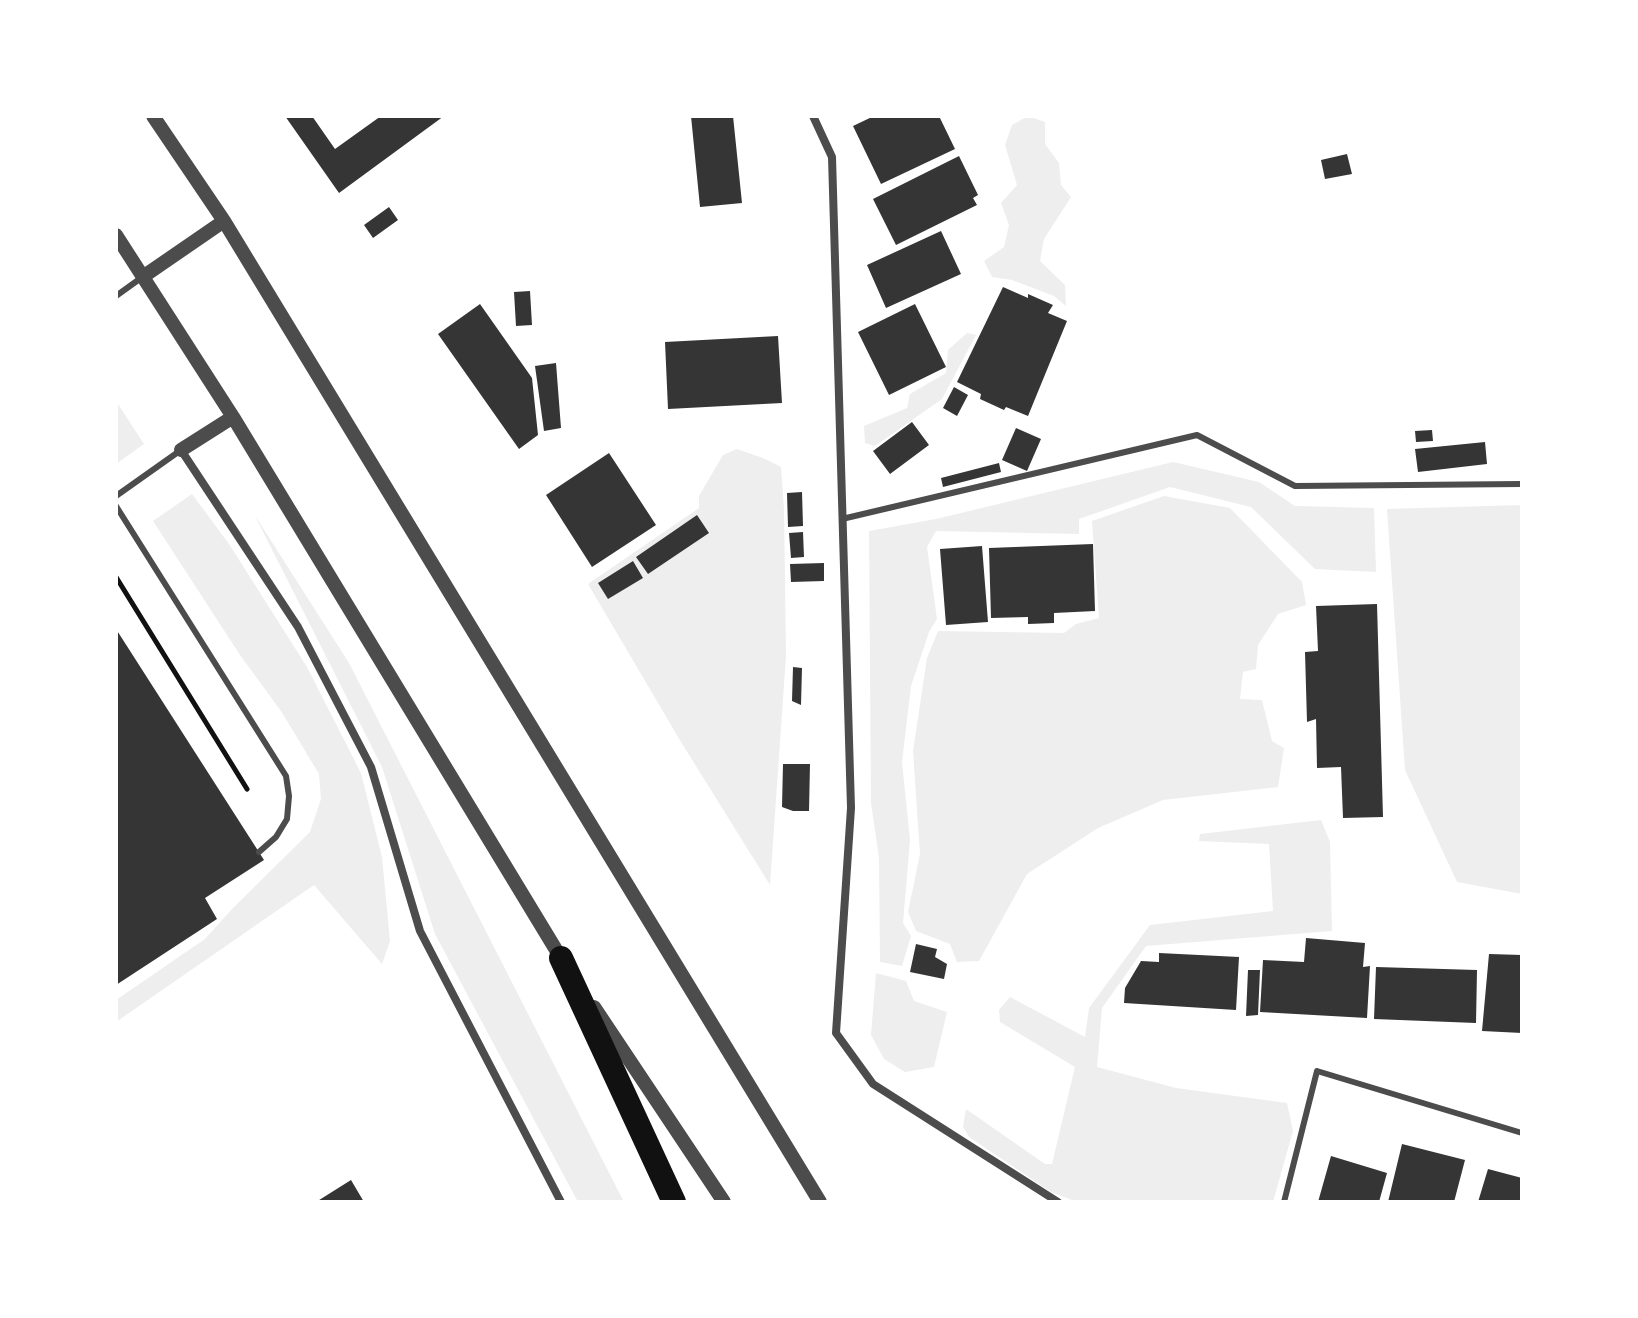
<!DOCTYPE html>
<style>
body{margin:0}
#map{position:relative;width:1638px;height:1318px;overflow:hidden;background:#fff;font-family:Quicksand,sans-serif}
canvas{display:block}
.frame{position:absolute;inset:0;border:118px solid #fff;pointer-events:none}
</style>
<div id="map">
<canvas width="1638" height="1318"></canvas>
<div class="frame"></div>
</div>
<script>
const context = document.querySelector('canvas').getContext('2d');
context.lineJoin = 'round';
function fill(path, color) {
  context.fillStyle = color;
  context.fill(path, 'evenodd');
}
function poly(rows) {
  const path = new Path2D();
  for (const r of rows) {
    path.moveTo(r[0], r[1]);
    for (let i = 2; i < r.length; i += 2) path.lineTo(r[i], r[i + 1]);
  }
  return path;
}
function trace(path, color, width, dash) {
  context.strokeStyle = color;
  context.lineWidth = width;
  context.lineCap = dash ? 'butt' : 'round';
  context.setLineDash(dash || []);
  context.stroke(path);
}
const green = poly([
 [1028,116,1045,122,1045,144,1059,163,1061,185,1071,197,1044,239,1040,261,1065,285,1066,306,1054,296,1012,280,992,277,984,261,1004,247,1009,225,1001,203,1017,185,1005,145,1012,125],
 [967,333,976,335,942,399,875,446,865,443,864,426,907,408,910,394,946,373,948,350],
 [116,401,144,444,116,464],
 [737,449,763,458,781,467,784,509,786,656,770,885,681,742,588,584,699,508,699,496,723,455],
 [1173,462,1259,482,1295,506,1374,508,1376,572,1315,569,1251,507,1170,487,1079,519,1079,534,936,531,927,547,937,619,929,632,911,686,902,762,910,840,903,923,911,936,902,966,880,962,879,858,871,803,869,531,936,519],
 [192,494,229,544,307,667,361,773,382,857,390,941,382,964,314,885,116,1022,116,1000,205,939,233,908,310,832,321,799,319,774,281,711,240,655,153,521],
 [1164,496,1230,508,1302,582,1306,605,1278,614,1258,645,1256,669,1243,672,1240,699,1262,700,1272,741,1284,748,1278,787,1163,800,1098,828,1027,874,979,961,957,962,950,944,916,931,908,912,920,854,913,751,927,658,938,631,1064,633,1076,624,1099,618,1092,521],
 [1522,505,1522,894,1457,882,1405,770,1387,509],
 [254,514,349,663,624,1202,578,1202,435,934,382,767],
 [1321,820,1330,842,1332,931,1146,946,1102,1008,1097,1067,1176,1088,1287,1103,1293,1131,1273,1202,1077,1202,1051,1192,969,1137,963,1127,966,1109,1045,1164,1052,1164,1075,1067,1000,1022,999,1010,1010,997,1085,1037,1089,1008,1150,925,1273,911,1269,844,1199,841,1200,834],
 [876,973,906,981,914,1001,947,1012,934,1067,905,1072,884,1059,871,1035]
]);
const building = poly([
 [285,116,312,116,335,149,381,116,444,116,339,193],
 [691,116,733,116,742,203,700,207],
 [874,116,939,116,955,149,881,184,853,126],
 [1347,154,1352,174,1325,179,1321,160],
 [959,156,978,195,973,198,977,205,896,245,873,199],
 [389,207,398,220,373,238,364,225],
 [941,231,961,274,886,308,867,265],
 [1003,287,1028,298,1028,294,1053,305,1048,313,1067,321,1028,416,1006,407,1004,410,980,399,981,394,957,382],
 [530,291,532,325,516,326,514,292],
 [480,304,532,378,538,435,519,449,438,334],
 [915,304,946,367,889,395,858,332],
 [778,336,782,403,668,409,665,342],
 [556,363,561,428,544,431,535,366],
 [954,387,968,395,957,416,943,408],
 [912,422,929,445,890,474,873,451],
 [1016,428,1041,439,1027,471,1002,460],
 [1432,430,1433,441,1416,442,1415,431],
 [1485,442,1487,464,1418,472,1415,449],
 [609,453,656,525,592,567,546,495],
 [999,463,1001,472,943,487,941,478],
 [802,492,803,526,788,527,787,493],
 [697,515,709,533,648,574,636,557],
 [803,532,804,557,791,558,789,533],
 [1093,544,1095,611,1054,613,1054,623,1028,624,1028,617,991,618,989,548],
 [982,546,988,622,946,625,940,549],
 [633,561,643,578,608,599,598,583],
 [824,563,824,581,791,582,790,564],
 [1377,604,1383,817,1343,818,1341,767,1317,768,1316,719,1307,722,1305,652,1318,651,1316,606],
 [116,629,264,860,205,898,217,919,116,985],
 [793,667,802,668,801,705,792,701],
 [783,764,810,764,809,811,793,811,782,807],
 [1306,938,1365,943,1363,967,1370,966,1367,1018,1260,1012,1263,960,1304,962],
 [916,944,937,949,935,957,947,964,944,979,910,972],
 [1159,953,1239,957,1236,1010,1124,1003,1125,988,1141,961,1159,962],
 [1489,954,1522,955,1522,1033,1482,1031],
 [1376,967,1477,970,1476,1023,1374,1019],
 [1248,970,1260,970,1258,1015,1246,1016],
 [1402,1144,1465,1160,1454,1202,1388,1202],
 [1331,1156,1387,1173,1379,1202,1318,1202],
 [1488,1169,1522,1178,1522,1202,1478,1202],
 [351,1180,364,1202,316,1202]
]);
const path = poly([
 [116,577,247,789]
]);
const service = poly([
 [116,296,141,278],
 [116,496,181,450],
 [116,506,286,776,289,796,287,819,276,837,259,852],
 [842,519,1197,435,1295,486,1522,484],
 [1284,1202,1317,1071,1522,1133]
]);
const minor = poly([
 [813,116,832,157,851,808,836,1033,873,1084,1058,1202],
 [181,450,298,627,371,767,420,931,561,1202]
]);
const tertiary = poly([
 [153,116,224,221,820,1202],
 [116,235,233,417,564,963],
 [144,276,224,221],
 [181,450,233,417],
 [594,1007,724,1202]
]);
const motorway = poly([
 [561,958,674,1202]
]);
fill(green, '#eee');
fill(building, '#353535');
trace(path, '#111', 5);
trace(service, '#4c4c4c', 6);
trace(minor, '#4c4c4c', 8);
trace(tertiary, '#4c4c4c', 14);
trace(motorway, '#111', 24);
</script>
